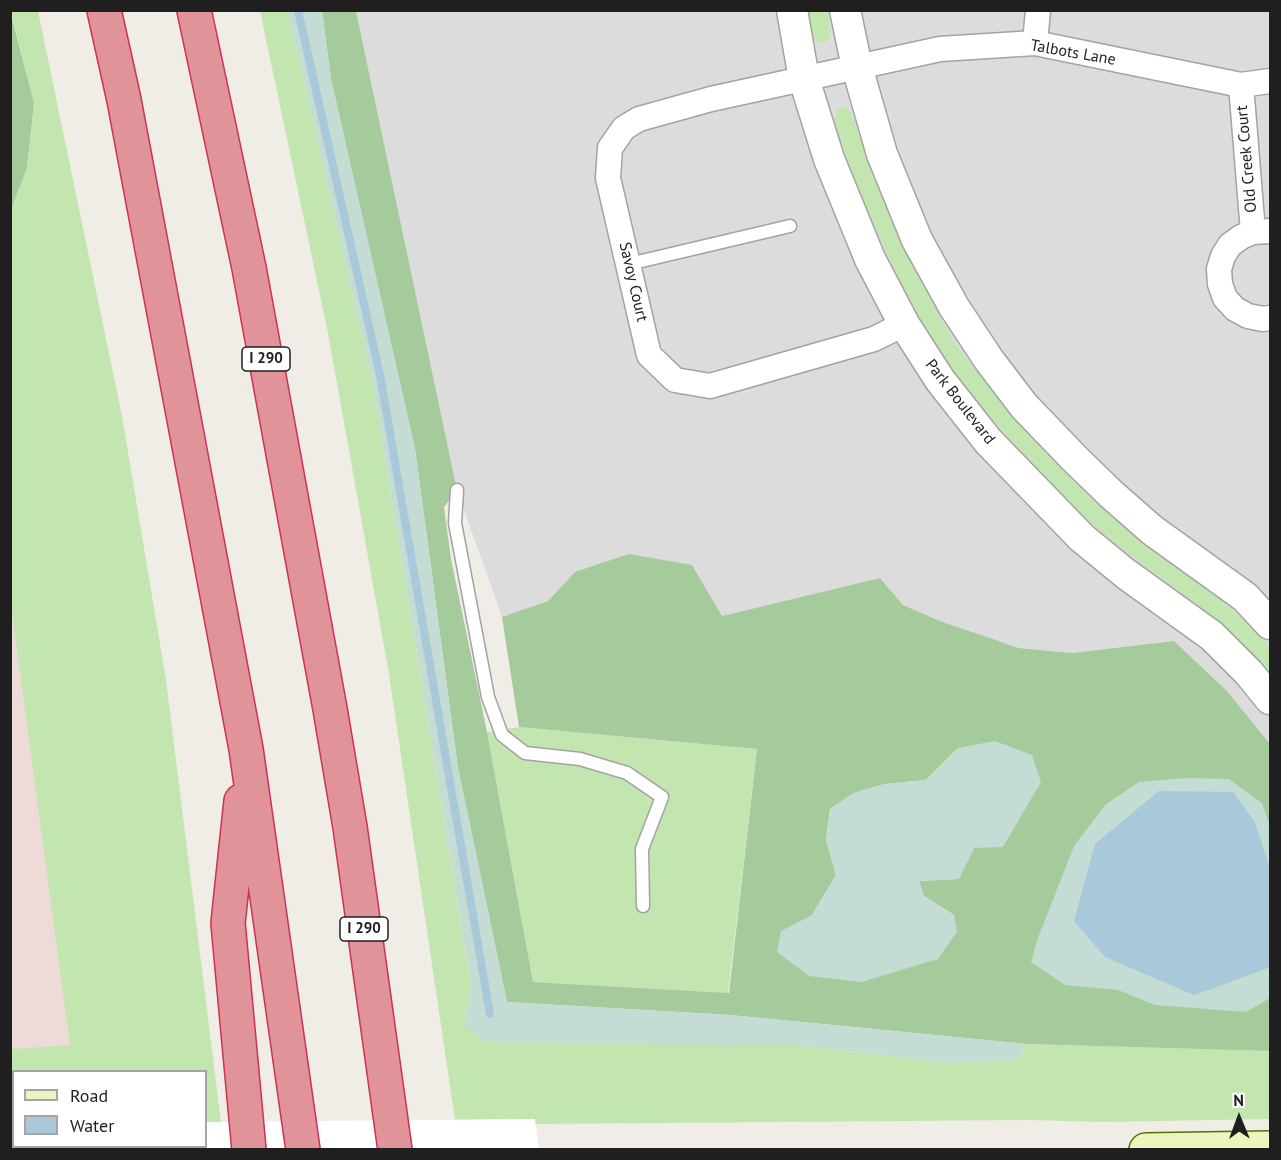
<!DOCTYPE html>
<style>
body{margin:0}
#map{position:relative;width:1281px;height:1160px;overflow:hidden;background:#efede6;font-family:"PT Sans",sans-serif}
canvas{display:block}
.frame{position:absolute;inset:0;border:12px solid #1f1f1f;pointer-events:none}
.legend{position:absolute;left:12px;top:1070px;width:195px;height:78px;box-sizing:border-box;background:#fff;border:2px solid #a5a5a5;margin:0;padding:8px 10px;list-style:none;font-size:18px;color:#1f1f1f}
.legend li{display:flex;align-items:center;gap:12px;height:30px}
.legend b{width:30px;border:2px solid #a5a5a5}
.north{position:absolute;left:1209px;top:1088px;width:60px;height:60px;-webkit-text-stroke:4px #fff;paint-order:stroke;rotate:359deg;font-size:16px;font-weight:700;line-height:24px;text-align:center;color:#1f1f1f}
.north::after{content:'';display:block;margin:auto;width:21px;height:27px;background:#1f1f1f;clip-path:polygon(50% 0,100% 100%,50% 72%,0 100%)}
</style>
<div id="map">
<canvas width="1281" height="1160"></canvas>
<div class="frame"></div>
<ul class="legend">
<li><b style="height:8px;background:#ebf5bd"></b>Road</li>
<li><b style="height:16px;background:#a9c8d9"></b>Water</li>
</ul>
<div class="north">N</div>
</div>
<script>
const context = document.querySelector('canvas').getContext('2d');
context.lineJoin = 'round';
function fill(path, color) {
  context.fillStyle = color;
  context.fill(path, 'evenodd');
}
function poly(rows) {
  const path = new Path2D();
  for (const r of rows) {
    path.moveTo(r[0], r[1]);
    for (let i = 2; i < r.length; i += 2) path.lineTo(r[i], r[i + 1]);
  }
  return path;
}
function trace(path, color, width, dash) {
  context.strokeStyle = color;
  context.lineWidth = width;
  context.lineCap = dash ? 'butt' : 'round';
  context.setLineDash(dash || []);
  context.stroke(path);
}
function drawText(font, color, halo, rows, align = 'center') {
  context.font = font + ' "PT Sans",sans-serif';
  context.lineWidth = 4.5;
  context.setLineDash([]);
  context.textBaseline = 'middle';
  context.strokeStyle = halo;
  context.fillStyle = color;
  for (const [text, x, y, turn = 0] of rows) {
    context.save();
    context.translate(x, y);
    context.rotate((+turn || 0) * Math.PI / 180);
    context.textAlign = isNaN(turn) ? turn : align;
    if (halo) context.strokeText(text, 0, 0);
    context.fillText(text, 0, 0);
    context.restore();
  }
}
const residential = poly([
 [356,11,1270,11,1270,744,1227,691,1174,641,1072,653,1019,648,940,621,903,605,880,578,722,616,692,565,575,572,548,601,502,617,457,490]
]);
const commercial = poly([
 [11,606,71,1045,11,1049]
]);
const grass = poly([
 [11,11,38,11,122,416,166,680,221,1122,206,1122,206,1072,14,1072,13,1125,11,1125,11,1049,70,1045,11,606,10,209,27,168,34,103],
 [260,11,288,11,373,384,471,985,464,1026,804,1046,952,1063,1018,1059,1027,1044,1270,1051,1270,1119,1103,1122,1028,1120,535,1124,534,1119,455,1120,389,674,328,333],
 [808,11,827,11,831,32,828,40,824,43,816,41,812,35],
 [844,106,851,112,883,201,914,268,951,337,973,367,1047,454,1084,492,1156,552,1227,605,1249,624,1270,647,1270,674,1219,622,1116,544,1081,514,1019,452,945,361,928,336,908,299,856,184,835,124,836,111],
 [519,727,757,749,728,993,533,982,487,732]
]);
const forest = poly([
 [322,11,356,11,457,490,444,507,451,559,487,732,533,982,729,993,757,749,519,727,502,617,548,601,575,572,629,554,692,565,722,616,880,578,903,605,940,621,1019,648,1072,653,1174,641,1227,691,1270,744,1270,1051,1027,1044,730,1015,507,1002,458,768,415,449,331,79],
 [958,748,1040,782,1022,812,974,848,958,879,919,881,924,896,954,915,812,915,836,875,826,840,830,809,854,793,885,784,926,780],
 [11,14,34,103,27,168,11,209]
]);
const wetland = poly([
 [288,11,322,11,331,79,415,449,458,768,507,1002,730,1015,1027,1044,1018,1059,952,1063,804,1046,488,1042,464,1026,471,984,373,384],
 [995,741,1032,755,1041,782,1003,847,974,848,959,879,919,881,924,896,954,915,957,932,938,959,861,982,809,976,777,952,781,931,812,915,836,875,826,840,830,809,854,793,885,784,926,780,958,748],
 [1186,778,1229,779,1262,803,1270,826,1270,868,1254,821,1159,791,1139,809,1194,995,1270,967,1270,998,1246,1012,1155,1005,1118,990,1065,985,1031,962,1038,938,1074,846,1106,804,1139,782]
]);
const water = poly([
 [1159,791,1233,792,1254,821,1270,868,1270,967,1194,995,1105,957,1074,921,1095,844]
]);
const pier = poly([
 [535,1119,539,1149,125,1150,124,1147,206,1146,206,1122]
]);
const stream = poly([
 [298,10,380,375,490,1014]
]);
const service = poly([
 [629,264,790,226],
 [457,490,455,523,488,697,502,735,525,753,580,759,627,773,662,797,642,849,643,906]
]);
const minor = poly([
 [1035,43,1038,10],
 [1241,85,1253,232],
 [1270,231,1253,232,1241,237,1230,245,1223,256,1219,269,1220,284,1225,298,1235,309,1248,316,1263,319,1270,318],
 [904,324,874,339,710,386,675,380,649,355,608,178,610,148,624,128,639,119,711,99,940,49,1035,43,1241,85,1270,81]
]);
const tertiary = poly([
 [792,10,804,79,829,159,870,259,904,324,940,380,988,441,1082,538,1126,574,1212,636,1249,673,1270,699],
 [845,10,857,67,882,154,917,240,954,307,989,360,1024,406,1074,458,1111,494,1152,530,1245,597,1270,624]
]);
const secondary = poly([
 [1146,1150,1270,1148]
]);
const motorway = poly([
 [104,10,124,100,246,749,303,1150],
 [194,10,249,268,330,709,350,827,395,1150],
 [241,801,228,923,249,1150]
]);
const shields = [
 [266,359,48],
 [364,929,48]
];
const shieldNames = [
 ["I 290",266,359],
 ["I 290",364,929]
];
const streetNames = [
 ["Talbots Lane",1073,53,10],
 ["Old Creek Court",1247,159,-95],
 ["Savoy Court",633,282,77],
 ["Park Boulevard",960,402,52]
];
fill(residential, '#dddcdc');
fill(commercial, '#eedad6');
fill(grass, '#c3e5af');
fill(forest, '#a5cb9d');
fill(wetland, '#c4dcd3');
fill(water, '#a9c8d9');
fill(pier, '#fff');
trace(stream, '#a9c8d9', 8);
trace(service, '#a3a3a3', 15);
trace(minor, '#a3a3a3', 27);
trace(tertiary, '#a3a3a3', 33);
trace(secondary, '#586e0d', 36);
trace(motorway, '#ce3254', 36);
trace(service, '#fff', 12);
trace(minor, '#fff', 24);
trace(tertiary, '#fff', 30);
trace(secondary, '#ebf5bd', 33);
trace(motorway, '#e09398', 33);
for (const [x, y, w] of shields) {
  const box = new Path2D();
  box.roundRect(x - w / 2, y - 12, w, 24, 4.5);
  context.fillStyle = '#fff';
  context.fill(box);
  trace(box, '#1f1f1f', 1.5);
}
drawText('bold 15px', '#1f1f1f', null, shieldNames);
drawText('16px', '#1f1f1f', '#fff', streetNames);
</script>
